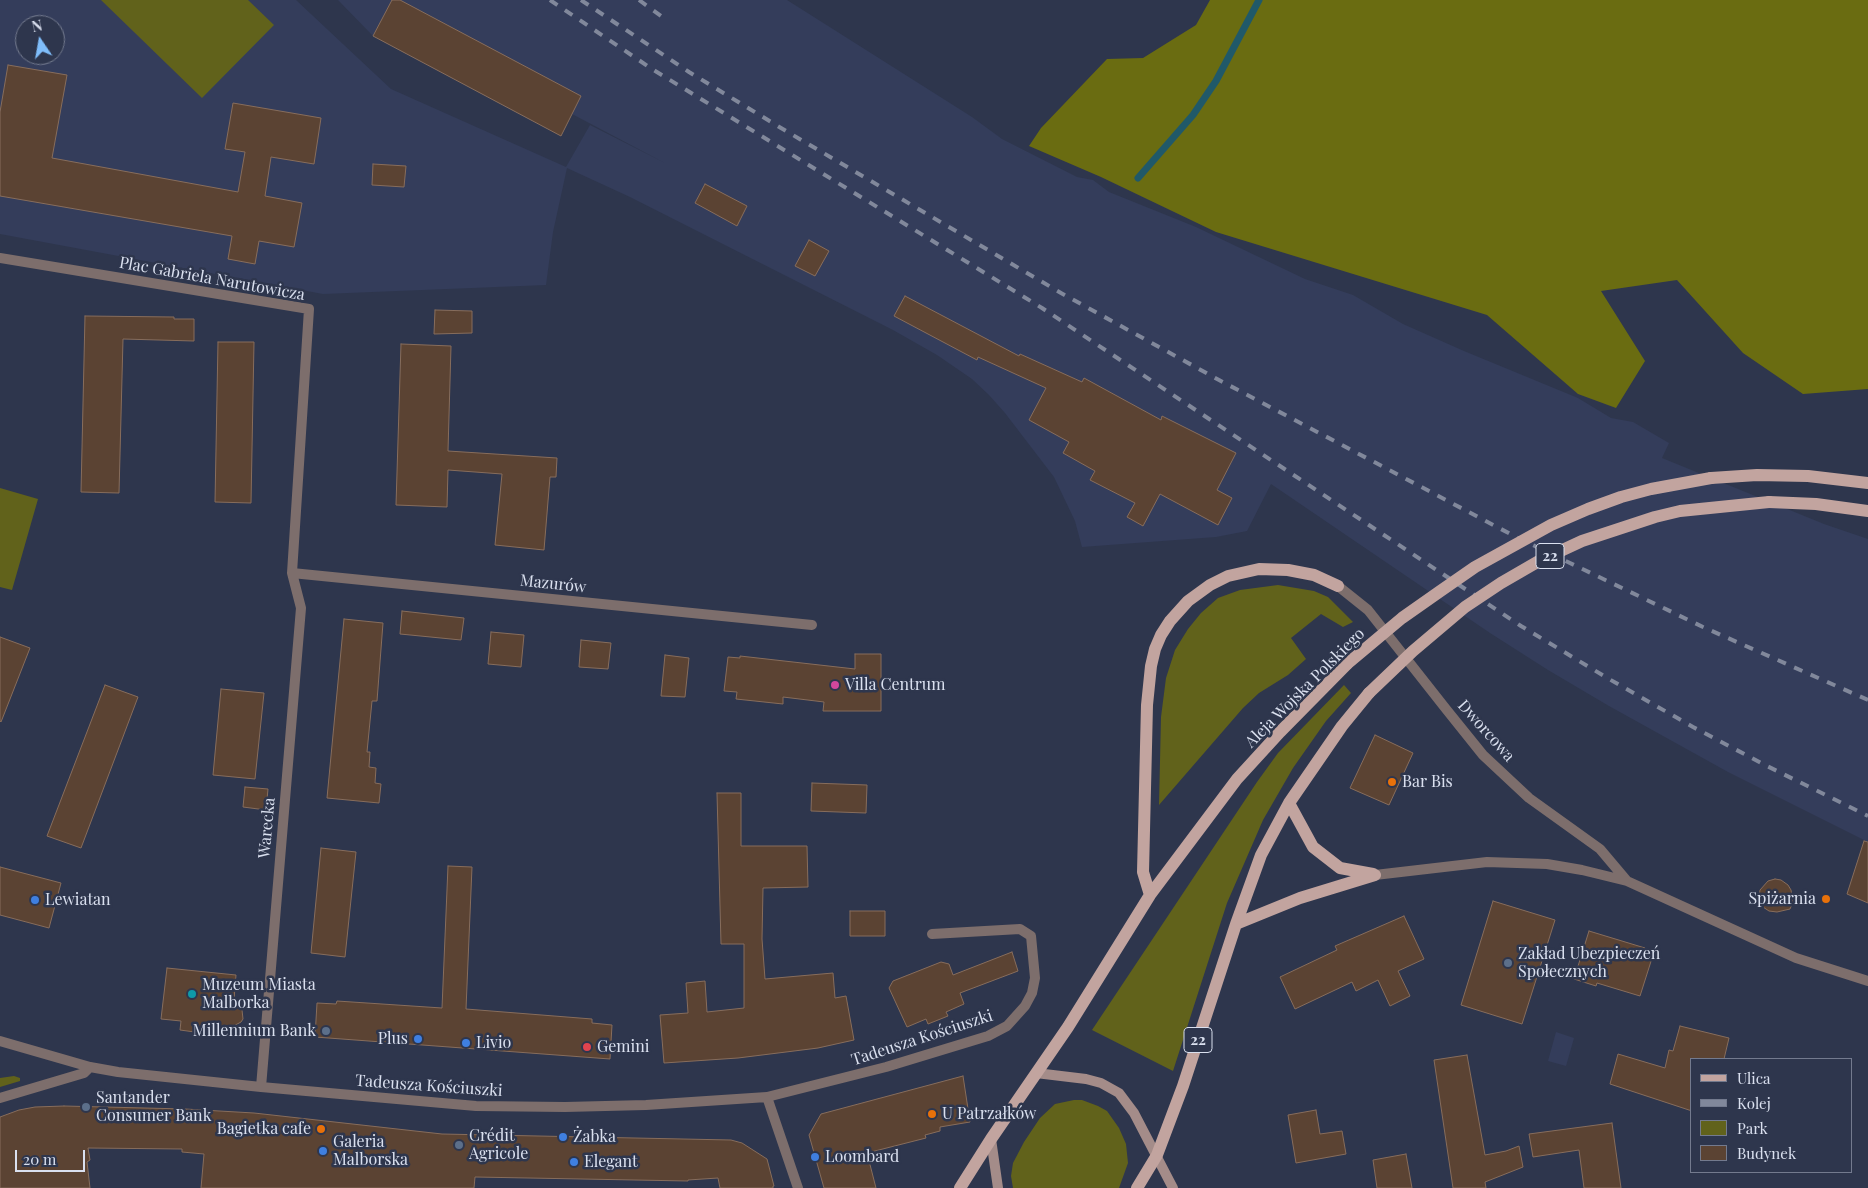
<!DOCTYPE html>
<meta charset="utf-8">
<style>
body{margin:0}
#map{position:relative;width:1868px;height:1188px;overflow:hidden;background:#2e364d;font-family:"Playfair Display",serif}
canvas{display:block}
.legend{position:absolute;left:1690px;top:1058px;width:162px;height:115px;box-sizing:border-box;background:#2e364d;border:1px solid #737a8e;margin:0;padding:6px 9px;list-style:none;font-size:15px;color:#dae0ef}
.legend li{display:flex;align-items:center;gap:10px;height:25px}
.legend b{width:25px;border:1px solid #737a8e}
.north{position:absolute;left:15px;top:15px;width:50px;height:50px;box-sizing:border-box;background:#2e364d;border:1px solid #737a8e;border-radius:50%;rotate:348deg;font-size:14px;font-weight:700;line-height:20px;text-align:center;color:#dae0ef}
.north::after{content:'';display:block;margin:auto;width:18px;height:22px;background:#7fbdfa;clip-path:polygon(50% 0,100% 100%,50% 72%,0 100%)}
.scale{position:absolute;left:15px;top:1150px;width:70px;height:22px;box-sizing:border-box;border:2px solid #dae0ef;border-top:0;padding-left:6px;font-size:15px;line-height:18px;white-space:nowrap;color:#dae0ef;-webkit-text-stroke:4px #2e364d;paint-order:stroke}
</style>
<div id="map">
<canvas width="1868" height="1188"></canvas>
<ul class="legend">
<li><b style="height:6px;background:#c2a49f"></b>Ulica</li>
<li><b style="height:6px;background:#81889b"></b>Kolej</li>
<li><b style="height:14px;background:#61621b"></b>Park</li>
<li><b style="height:14px;background:#5b4333"></b>Budynek</li>
</ul>
<div class="north">N</div>
<div class="scale">20 m</div>
</div>
<script>
const context = document.querySelector('canvas').getContext('2d');
context.lineJoin = 'round';
function fill(path, color) {
  context.fillStyle = color;
  context.fill(path, 'evenodd');
}
function poly(rows) {
  const path = new Path2D();
  for (const r of rows) {
    path.moveTo(r[0], r[1]);
    for (let i = 2; i < r.length; i += 2) path.lineTo(r[i], r[i + 1]);
  }
  return path;
}
function trace(path, color, width, dash) {
  context.strokeStyle = color;
  context.lineWidth = width;
  context.lineCap = dash ? 'butt' : 'round';
  context.setLineDash(dash || []);
  context.stroke(path);
}
function drawText(font, color, halo, rows, align = 'center') {
  context.font = font + ' "Playfair Display",serif';
  context.lineWidth = 5;
  context.setLineDash([]);
  context.textBaseline = 'middle';
  context.strokeStyle = halo;
  context.fillStyle = color;
  for (const [text, x, y, turn = 0] of rows) {
    context.save();
    context.translate(x, y);
    context.rotate((+turn || 0) * Math.PI / 180);
    context.textAlign = isNaN(turn) ? turn : align;
    if (halo) context.strokeText(text, 0, 0);
    context.fillText(text, 0, 0);
    context.restore();
  }
}
const built = poly([
 [0,0,296,0,391,89,566,167,590,125,665,163,572,114,561,136,373,36,338,0,787,0,972,117,1002,139,1077,177,1093,180,1109,192,1196,227,1305,279,1353,295,1403,324,1464,351,1578,398,1611,418,1633,422,1669,443,1662,458,1824,524,1868,539,1868,842,1728,772,1609,706,1548,670,1490,633,1271,484,1247,531,1216,537,1082,547,1075,521,1054,477,1005,413,989,395,972,379,937,355,893,330,630,197,567,168,553,232,546,285,323,294,0,234],
 [25,25,55,25,55,55,25,55],
 [1556,1032,1574,1038,1566,1066,1548,1061]
]);
const green = poly([
 [101,0,248,0,274,25,202,98],
 [0,488,38,499,12,590,0,587],
 [1278,585,1314,591,1328,597,1353,622,1343,627,1321,614,1291,638,1306,659,1288,675,1259,693,1243,708,1159,805,1161,717,1166,678,1175,650,1188,629,1201,613,1218,598,1240,590],
 [1344,685,1351,693,1326,721,1293,768,1263,820,1227,903,1173,1071,1092,1030,1257,782,1278,753],
 [14,1076,20,1078,20,1081,0,1087,0,1078],
 [1074,1100,1082,1100,1098,1106,1107,1111,1119,1128,1126,1144,1128,1163,1119,1188,1013,1188,1011,1176,1013,1163,1024,1142,1040,1118,1055,1104]
]);
const forest = poly([
 [1210,0,1868,0,1868,389,1803,394,1743,353,1677,280,1601,291,1645,361,1616,408,1578,394,1487,315,1216,232,1101,177,1029,146,1041,128,1107,59,1143,58,1196,25]
]);
const stream = poly([
 [1138,178,1193,115,1216,81,1259,0]
]);
const building = poly([
 [392,0,400,0,581,96,561,136,373,36,392,0],
 [8,65,67,75,52,158,238,192,245,152,225,149,233,103,321,118,314,164,271,157,265,196,302,203,294,247,259,241,255,264,228,259,232,236,0,196,0,112,8,65],
 [373,164,406,166,404,187,372,185,373,164],
 [705,184,747,206,737,226,695,203,705,184],
 [809,240,829,251,815,276,795,266,809,240],
 [905,296,1019,356,1020,354,1082,382,1084,378,1161,420,1162,416,1236,453,1217,490,1232,498,1218,525,1160,494,1143,526,1127,517,1135,503,1090,480,1095,471,1063,453,1069,442,1029,420,1046,388,978,357,977,360,894,316,905,296],
 [435,310,472,311,472,333,434,334,435,310],
 [85,316,174,317,174,319,194,319,194,341,123,339,119,493,81,492,85,316],
 [218,342,254,342,251,503,215,502,218,342],
 [401,344,451,346,448,451,557,458,556,477,550,477,544,550,495,545,502,474,448,470,447,507,396,505,401,344],
 [402,611,464,618,461,640,400,634,402,611],
 [344,619,383,623,377,701,372,701,367,752,370,752,369,767,376,768,375,783,381,784,379,803,327,798,344,619],
 [491,632,524,635,521,667,488,664,491,632],
 [0,637,30,648,1,722,0,721,0,637],
 [581,640,611,643,608,669,579,667,581,640],
 [855,654,881,654,881,711,823,711,824,702,783,697,783,704,736,699,737,692,724,691,728,657,740,658,740,656,855,669,855,654],
 [665,655,689,658,685,697,661,696,665,655],
 [105,685,138,697,81,848,47,836,105,685],
 [221,689,264,693,255,779,213,775,221,689],
 [1375,735,1413,753,1389,805,1350,788,1375,735],
 [812,783,867,785,866,813,811,811,812,783],
 [245,787,268,789,266,810,243,807,245,787],
 [717,793,741,793,741,846,807,846,808,887,763,888,762,939,765,979,833,973,835,998,846,996,854,1040,818,1048,738,1058,664,1063,660,1015,688,1013,686,983,705,981,707,1012,744,1008,744,944,721,944,717,793],
 [1864,841,1868,842,1868,903,1847,894,1864,841],
 [321,848,356,852,345,957,311,953,321,848],
 [448,866,472,867,466,1009,592,1019,592,1023,612,1025,610,1059,315,1037,317,1003,336,1004,337,1001,442,1008,448,866],
 [0,867,61,883,49,928,0,915,0,867],
 [1775,879,1781,880,1788,885,1791,890,1793,902,1790,909,1777,912,1769,911,1763,907,1759,897,1760,890,1768,881,1775,879],
 [1493,901,1555,920,1522,1024,1461,1005,1493,901],
 [850,911,885,911,885,936,850,936,850,911],
 [1404,916,1424,959,1398,971,1410,996,1390,1006,1378,980,1356,991,1352,982,1295,1009,1280,977,1337,950,1335,946,1404,916],
 [1589,931,1645,948,1644,951,1653,955,1640,996,1597,983,1596,986,1574,979,1589,931],
 [1012,952,1018,971,960,993,964,1004,946,1012,948,1016,928,1024,926,1019,907,1027,889,988,893,981,941,962,949,964,953,975,1012,952],
 [167,968,236,975,234,1000,242,1010,243,1019,241,1022,226,1030,202,1028,202,1033,180,1030,181,1021,161,1019,167,968],
 [1680,1026,1729,1038,1724,1059,1692,1059,1692,1111,1610,1084,1618,1054,1665,1068,1669,1050,1673,1051,1680,1026],
 [1467,1055,1485,1155,1506,1151,1519,1146,1523,1167,1485,1182,1486,1188,1453,1188,1434,1060,1467,1055],
 [963,1076,970,1122,940,1127,940,1131,925,1135,926,1138,867,1153,876,1188,824,1188,809,1135,821,1114,963,1076],
 [64,1106,185,1109,254,1113,442,1134,731,1140,742,1143,767,1159,774,1186,773,1186,773,1188,720,1188,718,1178,688,1180,688,1181,475,1177,474,1188,201,1188,204,1154,182,1152,182,1149,88,1148,90,1160,87,1162,90,1188,0,1188,0,1117,19,1110,35,1107,64,1106],
 [1316,1110,1320,1134,1342,1131,1346,1154,1296,1163,1288,1115,1316,1110],
 [1612,1123,1621,1188,1584,1188,1579,1150,1533,1157,1529,1134,1612,1123],
 [1406,1154,1412,1188,1377,1188,1373,1160,1406,1154]
]);
const minor = poly([
 [0,258,309,309,292,573,301,608,261,1087],
 [292,573,812,625],
 [1338,586,1368,610,1446,709,1483,755,1529,798,1600,849,1627,881],
 [1375,875,1487,862,1547,864,1582,870,1627,881,1796,958,1868,981],
 [0,1041,90,1067,118,1072,261,1087,476,1106,565,1107,646,1105,767,1097,886,1067,988,1036,1007,1026,1025,1006,1032,993,1035,978,1031,936,1020,929,932,934],
 [767,1097,798,1188],
 [0,1098,84,1073,90,1067]
]);
const secondary = poly([
 [1036,1073,1086,1079,1101,1083,1119,1093,1134,1113,1173,1188],
 [991,1139,998,1188]
]);
const primary = poly([
 [1711,478,1757,475,1808,476,1868,483],
 [1769,502,1816,504,1868,511],
 [1289,803,1313,847,1340,868,1373,874],
 [1150,895,1143,872,1147,705,1151,666,1155,649,1161,635,1170,621,1188,601,1210,585,1228,576,1259,569,1288,570,1314,575,1338,586],
 [1236,924,1300,898,1375,875],
 [960,1188,991,1139,1068,1027,1150,895,1237,779,1280,732,1347,664],
 [1137,1188,1157,1155,1183,1086,1236,924,1261,855,1289,803,1342,726,1369,693]
]);
const rail = poly([
 [550,0,652,69,1042,308,1521,626,1609,679,1693,727,1765,765,1868,816],
 [581,0,689,72,781,128,1061,293,1219,380,1516,537,1703,627,1868,700],
 [639,0,668,21]
]);
const primaryBridge = poly([
 [1347,664,1402,618,1439,592,1475,567,1551,525,1588,509,1621,497,1651,489,1711,478],
 [1369,693,1413,651,1465,607,1501,583,1539,561,1582,541,1655,517,1680,511,1769,502]
]);
const markers = [
 [835,685,5,"#d1479c"],
 [1392,782,5,"#e8710a"],
 [1826,899,5,"#e8710a"],
 [35,900,5,"#3f7fe0"],
 [1508,963,5,"#5c6f8a"],
 [192,994,5,"#0f9aa8"],
 [326,1031,5,"#5c6f8a"],
 [418,1039,5,"#3f7fe0"],
 [466,1043,5,"#3f7fe0"],
 [587,1047,5,"#e0444e"],
 [86,1107,5,"#5c6f8a"],
 [932,1114,5,"#e8710a"],
 [321,1129,5,"#e8710a"],
 [563,1137,5,"#3f7fe0"],
 [459,1145,5,"#5c6f8a"],
 [323,1151,5,"#3f7fe0"],
 [815,1157,5,"#3f7fe0"],
 [574,1162,5,"#3f7fe0"]
];
const shields = [
 [1550,556,28],
 [1198,1040,28]
];
const shieldNames = [
 ["22",1550,556],
 ["22",1198,1040]
];
const streetNames = [
 ["Plac Gabriela Narutowicza",212,279,10],
 ["Mazurów",553,584,6],
 ["Aleja Wojska Polskiego",1305,688,-45],
 ["Dworcowa",1486,731,48],
 ["Warecka",267,828,-85],
 ["Tadeusza Kościuszki",922,1038,-18],
 ["Tadeusza Kościuszki",429,1086,4]
];
const poiNames = [
 ["Villa Centrum",845,685],
 ["Bar Bis",1402,782],
 ["Spiżarnia",1816,899,"right"],
 ["Lewiatan",45,900],
 ["Zakład Ubezpieczeń",1518,954],
 ["Społecznych",1518,972],
 ["Muzeum Miasta",202,985],
 ["Malborka",202,1003],
 ["Millennium Bank",316,1031,"right"],
 ["Plus",408,1039,"right"],
 ["Livio",476,1043],
 ["Gemini",597,1047],
 ["Santander",96,1098],
 ["Consumer Bank",96,1116],
 ["U Patrzałków",942,1114],
 ["Bagietka cafe",311,1129,"right"],
 ["Crédit",469,1136],
 ["Agricole",469,1154],
 ["Żabka",573,1137],
 ["Galeria",333,1142],
 ["Malborska",333,1160],
 ["Loombard",825,1157],
 ["Elegant",584,1162]
];
fill(built, '#343d5b');
fill(green, '#61621b');
fill(forest, '#6a6c11');
trace(stream, '#205969', 7);
fill(building, '#5b4333');
trace(building, '#876d5c', 1);
trace(minor, '#7d6e6c', 10);
trace(secondary, '#a48c89', 10);
trace(primary, '#c2a49f', 12);
trace(rail, '#81889b', 4, [9, 9]);
trace(primaryBridge, '#c2a49f', 12);
for (const [x, y, r, color] of markers) {
  const dot = new Path2D();
  dot.arc(x, y, r, 0, 2 * Math.PI);
  context.fillStyle = color;
  context.fill(dot);
  trace(dot, '#2e364d', 2);
}
for (const [x, y, w] of shields) {
  const box = new Path2D();
  box.roundRect(x - w / 2, y - 12.5, w, 25, 4);
  context.fillStyle = '#2e364d';
  context.fill(box);
  trace(box, '#dae0ef', 1);
}
drawText('bold 15px', '#dae0ef', null, shieldNames);
drawText('16px', '#dae0ef', '#2e364d', streetNames);
drawText('16px', '#dae0ef', '#2e364d', poiNames, 'left');
</script>
